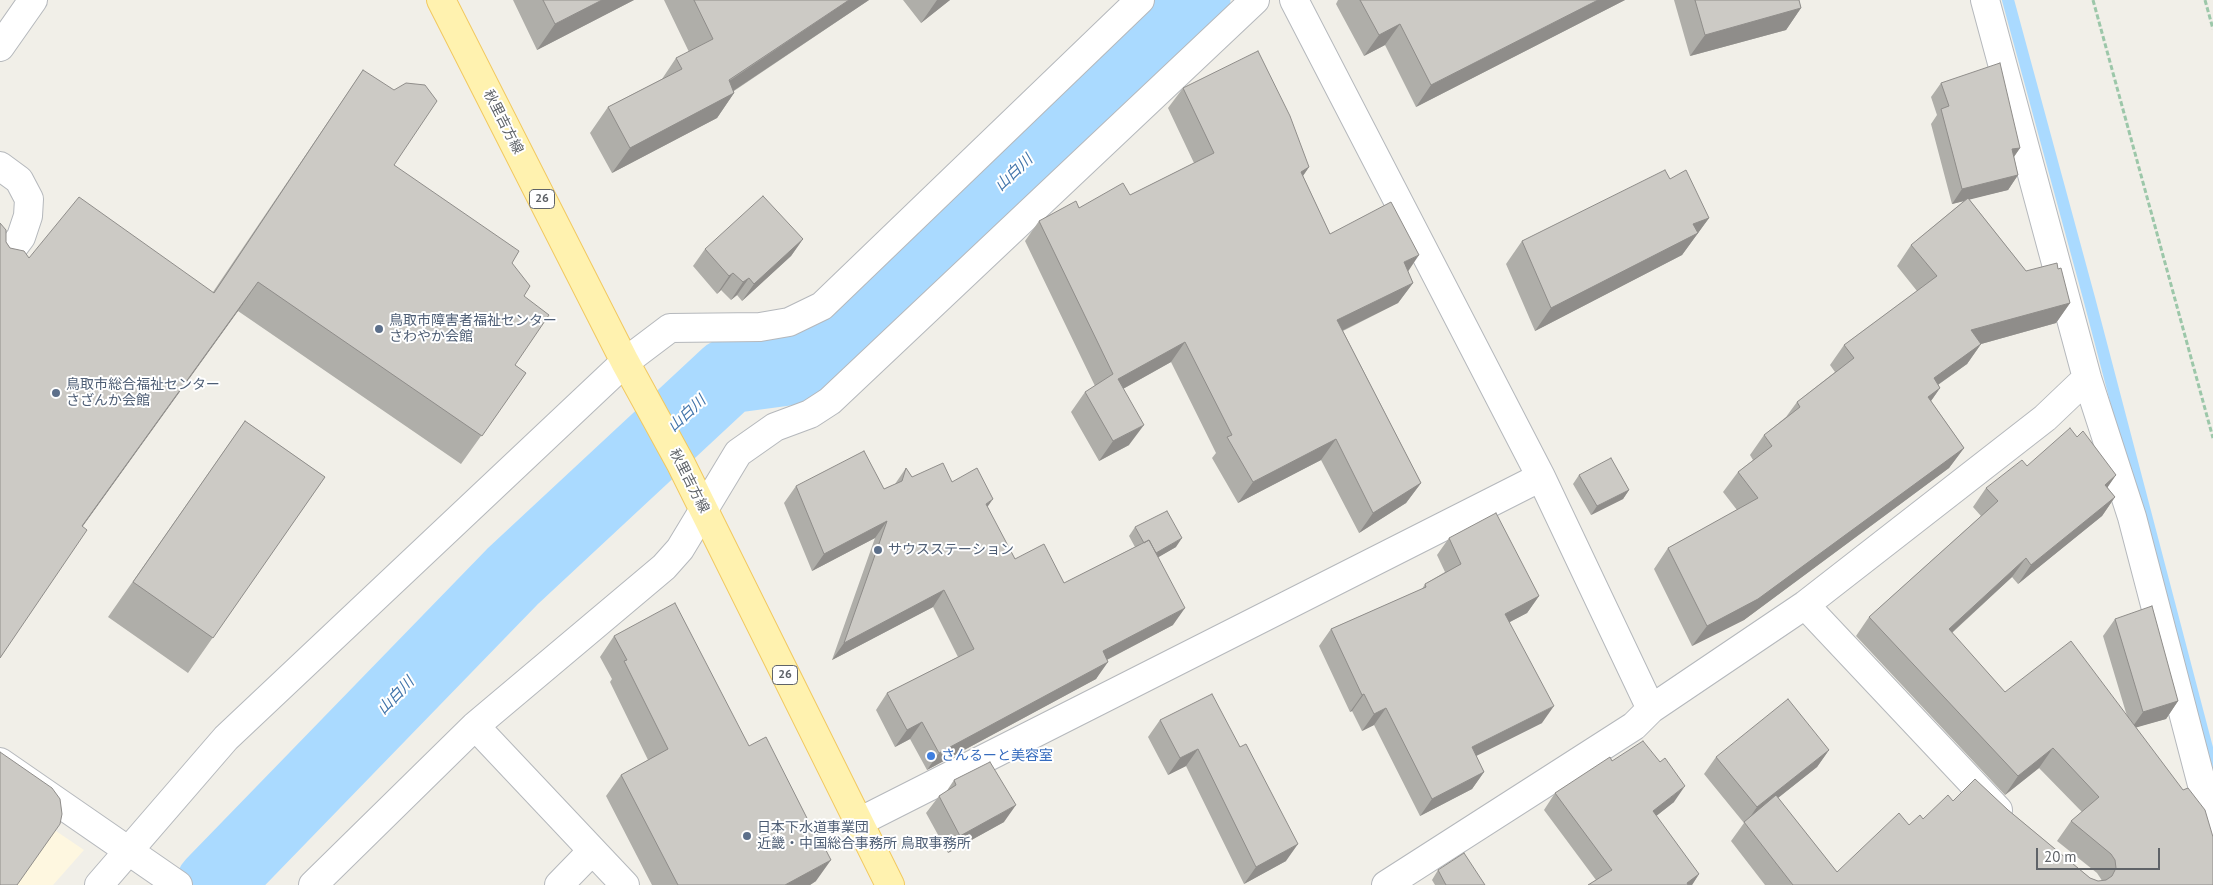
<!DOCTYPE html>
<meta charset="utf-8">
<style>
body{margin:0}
#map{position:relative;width:2213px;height:885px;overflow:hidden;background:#f1efe8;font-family:"PT Sans",sans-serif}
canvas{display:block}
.scale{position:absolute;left:2036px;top:848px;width:124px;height:22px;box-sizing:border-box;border:2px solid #5f6368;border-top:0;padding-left:6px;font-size:15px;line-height:18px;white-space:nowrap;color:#5f6368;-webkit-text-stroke:4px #fff;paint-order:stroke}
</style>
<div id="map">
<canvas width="2213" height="885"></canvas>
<div class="scale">20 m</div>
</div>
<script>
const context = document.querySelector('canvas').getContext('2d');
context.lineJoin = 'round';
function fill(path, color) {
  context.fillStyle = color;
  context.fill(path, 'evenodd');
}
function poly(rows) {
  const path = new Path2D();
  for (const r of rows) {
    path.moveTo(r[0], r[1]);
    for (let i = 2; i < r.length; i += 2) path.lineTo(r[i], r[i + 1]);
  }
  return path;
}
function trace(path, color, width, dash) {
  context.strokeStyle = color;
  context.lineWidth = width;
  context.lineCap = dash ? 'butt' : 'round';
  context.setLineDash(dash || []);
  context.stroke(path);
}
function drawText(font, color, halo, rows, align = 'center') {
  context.font = font + ' "PT Sans","Noto Sans JP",sans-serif';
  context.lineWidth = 4;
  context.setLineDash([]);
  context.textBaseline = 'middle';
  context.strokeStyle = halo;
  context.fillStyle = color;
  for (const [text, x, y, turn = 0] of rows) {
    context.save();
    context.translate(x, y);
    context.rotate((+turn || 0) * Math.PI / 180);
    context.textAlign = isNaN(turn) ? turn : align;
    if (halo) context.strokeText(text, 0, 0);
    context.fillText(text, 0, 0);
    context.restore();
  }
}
const commercial = poly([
 [0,793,84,850,53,885,0,885]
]);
const stream = poly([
 [2008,0,2089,298,2213,771]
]);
const river = poly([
 [213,885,513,576,728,376,817,364,1193,0]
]);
const path = poly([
 [2093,0,2213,438],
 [2205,0,2213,29]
]);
const minor = poly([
 [1294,0,1541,477,1651,709],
 [1985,0,2087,378,2132,517,2213,827],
 [0,47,33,0],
 [0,166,19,180,29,199,28,216,21,237,0,265],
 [1805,605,1998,810],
 [475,726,625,885],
 [0,762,178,885],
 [859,822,1541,477],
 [99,885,226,738,625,362,670,328,760,327,789,322,822,306,1140,0],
 [313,885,475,726,664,567,680,549,738,453,775,427,810,414,830,401,1255,0],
 [559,885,592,851],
 [1386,885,1634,726,1651,709,1805,605,2045,418,2087,378]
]);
const major = poly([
 [441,0,625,362,681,464,890,885]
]);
const wall = poly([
 [513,0,634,0,537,50],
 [664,0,869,0,734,91,734,93,717,118,612,173,590,133,608,107,662,79,676,58,689,52],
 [903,0,950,0,921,23],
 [1338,0,1625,0,1416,107,1385,45,1364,56,1336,4],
 [1674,0,1799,0,1801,8,1786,30,1690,56],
 [363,70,394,165,512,263,524,296,515,365,526,373,461,464,238,311,82,527,0,658,6,242,10,248,29,258,213,292],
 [1941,83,2020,148,2014,157,2018,175,2008,190,1969,199,2026,271,2058,269,2070,303,2056,323,1981,344,1967,364,1938,385,1940,388,1931,401,1964,448,1949,468,1744,620,1692,646,1654,569,1668,548,1737,510,1723,492,1738,472,1753,460,1750,455,1764,435,1786,417,1797,402,1835,372,1830,365,1844,345,1917,291,1897,266,1911,245,1964,201,1952,204,1931,124,1937,115,1931,97],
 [1183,88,1309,167,1303,176,1330,234,1408,272,1413,283,1398,303,1343,331,1421,483,1406,503,1359,533,1321,460,1238,503,1212,458,1216,453,1171,362,1123,389,1129,445,1099,461,1071,412,1085,392,1095,386,1025,241,1039,221,1079,208,1130,195,1194,163,1168,108],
 [1670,179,1709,218,1682,255,1535,331,1506,264,1522,241],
 [803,239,791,256,742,301,737,295,731,300,721,290,717,294,693,266,705,249],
 [245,421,325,477,188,673,108,617],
 [2077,437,2116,475,2107,487,2115,497,2102,516,2018,584,2012,577,1952,633,2005,692,2127,716,2103,636,2115,619,2178,701,2166,719,2136,727,2213,885,1765,885,1731,841,1744,823,1704,774,1716,757,1829,750,1817,767,1778,798,1837,872,1909,825,1923,819,1953,801,2008,810,2090,878,2098,881,2102,881,2101,879,2097,873,2057,841,2071,821,2082,812,2039,768,2005,795,1856,636,1869,617,1981,516,1973,507,1986,488,2027,466],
 [906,468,912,477,952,482,987,507,1015,559,1064,583,1135,547,1129,536,1135,527,1176,547,1158,557,1173,625,1107,660,1096,679,927,770,910,739,895,747,876,710,887,693,958,657,933,607,832,660,875,538,812,571,784,503,796,486,884,489,895,484],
 [1579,475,1629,490,1623,499,1591,515,1573,484],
 [1449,538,1539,596,1527,613,1509,622,1542,723,1476,756,1484,772,1472,789,1420,816,1374,725,1362,731,1352,711,1350,712,1319,646,1331,629,1422,589,1425,584,1445,572,1437,555],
 [614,636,816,881,810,885,652,885,606,796,621,775,648,760,610,682,612,679,600,657],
 [1160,720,1240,747,1286,861,1244,884,1186,766,1168,775,1148,737],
 [1612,761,1674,802,1656,816,1699,874,1692,885,1588,885,1596,880,1544,810,1555,793],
 [954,780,1004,822,948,853,926,813,939,796,946,792],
 [1438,870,1485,885,1435,885,1432,880]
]);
const shadedWall = poly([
 [602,0,634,0,537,50,555,24],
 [849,0,869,0,718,101,734,93,717,118,612,173,630,148],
 [937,0,950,0,921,23],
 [1598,0,1625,0,1416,107,1431,85],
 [1801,8,1786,30,1690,56,1705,35],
 [1400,24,1385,45,1364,56,1379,35],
 [2020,148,2010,162,2012,149],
 [1309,167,1295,187,1301,172],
 [2018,175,2008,190,1952,204,1962,189],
 [1709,218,1682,255,1535,331,1551,308,1693,224],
 [803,239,791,256,742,301,754,284],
 [1419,255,1405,276,1404,262],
 [733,273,721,290,717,294,729,276],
 [749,278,737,295,731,300,743,282],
 [258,282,238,311,62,555,82,526],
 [1413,283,1398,303,1323,340,1337,320],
 [2070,303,2056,323,1981,344,1967,364,1919,398,1934,378,1971,330],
 [1185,342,1171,362,1103,400,1118,379],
 [1940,388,1926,408,1928,397],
 [1144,425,1129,445,1099,461,1113,441],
 [1336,439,1321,460,1238,503,1253,482],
 [1964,448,1949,468,1744,620,1692,646,1707,626],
 [2116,475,2103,494,2105,485],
 [1421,483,1406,503,1359,533,1373,513],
 [1629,490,1623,499,1591,515,1597,506],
 [2115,497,2102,516,2018,584,2031,565],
 [993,499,981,516,986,504],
 [887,521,875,538,812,571,824,554],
 [1182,538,1176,547,1145,565,1151,556],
 [2026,558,2012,577,1935,648,1949,629],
 [944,590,933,607,832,660,844,643],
 [1539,596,1527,613,1493,631,1505,614],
 [1185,608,1173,625,1091,668,1103,651],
 [1108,662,1096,679,927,770,939,753],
 [1364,694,1352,711,1350,712,1362,695],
 [2178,701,2166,719,2131,729,2143,712],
 [1554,706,1542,723,1460,764,1472,747],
 [1386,708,1374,725,1362,731,1374,714],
 [922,722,910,739,895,747,907,730],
 [2053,748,2039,768,2005,795,2018,776],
 [1198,749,1186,766,1168,775,1180,758],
 [1829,750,1817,767,1745,824,1757,807],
 [1484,772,1472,789,1420,816,1432,799],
 [1685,786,1674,802,1641,828,1653,811],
 [1016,805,1004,822,948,853,960,836],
 [1298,844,1286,861,1244,884,1256,867],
 [831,860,816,881,810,885,785,885],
 [1699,874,1692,885,1686,885,1687,883]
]);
const building = poly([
 [543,0,602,0,555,24,543,0],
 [694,0,849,0,729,80,734,93,630,148,608,107,682,69,676,58,713,39,694,0],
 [1360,0,1598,0,1431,85,1400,24,1379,35,1360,0],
 [1695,0,1799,0,1801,8,1705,35,1695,0],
 [1258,51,1290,116,1309,167,1301,172,1330,234,1391,202,1419,255,1404,262,1413,283,1337,320,1421,483,1373,513,1336,439,1253,482,1227,437,1232,435,1185,342,1118,379,1144,425,1113,441,1085,392,1113,374,1039,221,1076,201,1079,208,1123,183,1130,195,1214,153,1183,88,1258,51],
 [2000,63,2020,148,2012,149,2018,175,1962,189,1941,109,1949,106,1941,83,2000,63],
 [363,70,394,90,406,83,425,85,437,101,394,165,519,251,512,263,530,286,524,296,549,315,515,365,526,373,482,436,258,282,82,526,87,530,0,658,0,223,6,230,6,242,10,248,24,251,29,258,79,197,214,293,363,70],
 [1665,170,1670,179,1686,170,1709,218,1693,224,1698,233,1551,308,1522,241,1665,170],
 [763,196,803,239,754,284,749,278,743,282,733,273,729,276,705,249,763,196],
 [1968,198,2026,271,2057,263,2058,269,2061,268,2070,303,1971,330,1981,344,1934,378,1940,388,1928,397,1964,448,1758,599,1707,626,1668,548,1758,498,1738,472,1772,446,1764,435,1800,407,1797,402,1854,358,1844,345,1937,276,1911,245,1968,198],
 [245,421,325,477,213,638,133,582,245,421],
 [2070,428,2077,437,2083,431,2116,475,2105,485,2115,497,2031,565,2026,558,1949,629,2005,692,2071,641,2183,790,2188,788,2205,810,2213,837,2213,885,1793,885,1744,822,1776,795,1837,872,1899,813,1909,825,1920,815,1923,819,1948,795,1953,801,1975,779,2008,810,2090,878,2098,881,2106,880,2112,876,2116,868,2115,860,2111,854,2071,821,2099,797,2053,748,2018,776,1869,617,1998,501,1986,488,2022,460,2027,466,2070,428],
 [864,451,884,489,902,481,906,468,912,477,943,463,952,482,977,468,993,499,986,504,1015,559,1044,544,1064,583,1149,540,1185,608,1103,651,1108,662,939,753,922,722,907,730,887,693,974,649,944,590,844,643,887,521,824,554,796,486,864,451],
 [1611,458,1629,490,1597,506,1579,475,1611,458],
 [1167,511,1182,538,1156,553,1149,540,1144,543,1135,527,1167,511],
 [1496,513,1539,596,1505,614,1554,706,1472,747,1484,772,1432,799,1386,708,1374,714,1364,694,1362,695,1331,629,1426,587,1425,584,1461,564,1449,538,1496,513],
 [675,603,749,746,766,737,813,830,815,829,831,860,785,885,678,885,621,775,668,749,624,661,627,660,614,636,675,603],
 [2152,606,2178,701,2143,712,2115,619,2152,606],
 [1212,694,1240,747,1246,744,1298,844,1256,867,1198,749,1180,758,1160,720,1212,694],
 [1788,699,1829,750,1757,807,1716,757,1788,699],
 [1643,741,1660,762,1665,758,1685,786,1653,811,1699,874,1687,883,1688,885,1588,885,1612,870,1555,793,1610,757,1612,761,1643,741],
 [0,752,52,788,60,799,62,814,60,824,17,885,0,885,0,752],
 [990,762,1016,805,960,836,939,796,956,785,954,780,990,762],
 [1464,853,1485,885,1446,885,1438,870,1464,853]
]);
const markers = [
 [379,329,5,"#5c6f8a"],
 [56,393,5,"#5c6f8a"],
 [878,550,5,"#5c6f8a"],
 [931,756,5,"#3f7fe0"],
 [747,836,5,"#5c6f8a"]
];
const shields = [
 [542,199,25],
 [785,675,25]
];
const shieldNames = [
 ["26",542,199],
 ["26",785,675]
];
const streetNames = [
 ["秋里吉方線",503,122,63],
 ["秋里吉方線",689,481,63]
];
const serviceNames = [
 ["鳥取市障害者福祉センター",389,321],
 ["さわやか会館",389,337],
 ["鳥取市総合福祉センター",66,385],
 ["さざんか会館",66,401],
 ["サウスステーション",888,550],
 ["日本下水道事業団",757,828],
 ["近畿・中国総合事務所 鳥取事務所",757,844]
];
const shopNames = [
 ["さんるーと美容室",941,756]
];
const waterNames = [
 ["山白川",1014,173,-44],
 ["山白川",687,414,-43],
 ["山白川",396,696,-46]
];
fill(commercial, '#fef7e0');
trace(stream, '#aadaff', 12);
trace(river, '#aadaff', 75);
trace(minor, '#b5b8bc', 30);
trace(major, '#f2c960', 30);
trace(path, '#9cc7a9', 3, [5, 2.5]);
trace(minor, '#fff', 28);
trace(major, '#fff2af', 28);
fill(wall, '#afaea9');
fill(shadedWall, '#8f8d8a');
fill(building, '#cccac5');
trace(building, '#8f8d8a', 1);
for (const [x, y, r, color] of markers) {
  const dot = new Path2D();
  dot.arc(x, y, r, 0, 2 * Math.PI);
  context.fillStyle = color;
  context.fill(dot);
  trace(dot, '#fff', 2);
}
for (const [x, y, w] of shields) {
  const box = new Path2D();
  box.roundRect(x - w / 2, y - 9.5, w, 19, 4);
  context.fillStyle = '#fff';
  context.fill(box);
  trace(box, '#5f6368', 1);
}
drawText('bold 12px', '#5f6368', null, shieldNames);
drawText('14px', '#5f6368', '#fff', streetNames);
drawText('14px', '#4e5e75', '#fff', serviceNames, 'left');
drawText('14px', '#366cbe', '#fff', shopNames, 'left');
drawText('italic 15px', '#4174aa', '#fff', waterNames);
</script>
